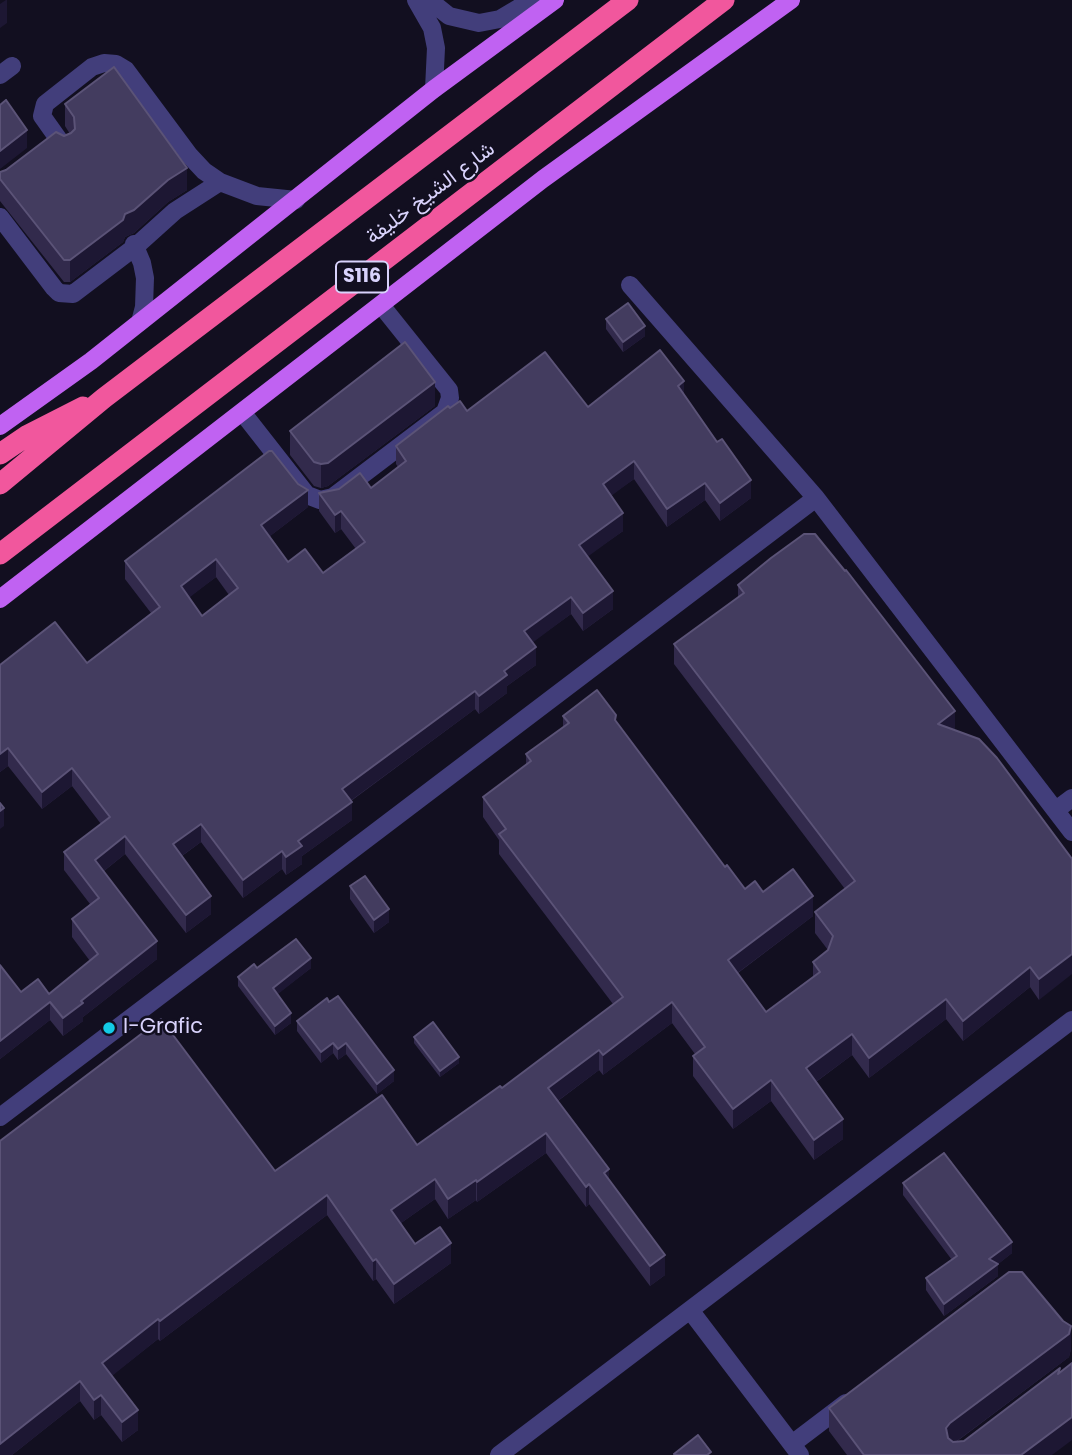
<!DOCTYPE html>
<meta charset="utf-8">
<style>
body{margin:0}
canvas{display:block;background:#120f20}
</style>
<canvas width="1072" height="1455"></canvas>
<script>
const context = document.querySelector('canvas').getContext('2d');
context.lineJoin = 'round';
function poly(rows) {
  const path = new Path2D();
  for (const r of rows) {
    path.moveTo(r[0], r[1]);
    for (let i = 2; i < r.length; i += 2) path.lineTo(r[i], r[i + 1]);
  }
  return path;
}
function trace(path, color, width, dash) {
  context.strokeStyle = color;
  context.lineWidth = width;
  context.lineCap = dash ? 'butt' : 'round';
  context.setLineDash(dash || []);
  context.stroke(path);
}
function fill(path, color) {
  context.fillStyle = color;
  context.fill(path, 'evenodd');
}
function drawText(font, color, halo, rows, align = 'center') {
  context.font = font + ' Poppins,Vazirmatn,sans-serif';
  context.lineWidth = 5;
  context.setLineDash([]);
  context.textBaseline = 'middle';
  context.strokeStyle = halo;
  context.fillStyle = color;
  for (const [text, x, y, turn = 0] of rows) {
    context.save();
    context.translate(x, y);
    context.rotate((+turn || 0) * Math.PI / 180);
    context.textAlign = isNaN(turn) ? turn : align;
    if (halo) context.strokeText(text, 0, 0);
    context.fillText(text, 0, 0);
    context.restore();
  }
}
const minor = poly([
 [416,0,432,28,436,48,434,89],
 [429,0,449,16,479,23,500,19,532,0],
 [0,75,12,66],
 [64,147,42,116,45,104,92,67,104,63,116,64,126,70,190,156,204,171,220,182,257,196,296,200],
 [0,217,54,288,59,293,73,294,135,247,175,211,220,182],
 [134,244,142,263,145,278,144,307,140,322],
 [630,285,816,498,1072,832],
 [242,412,307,495,320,500,333,497,445,412,450,398,449,390,381,305],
 [1056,810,1072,798],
 [0,1117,816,498],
 [690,1310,800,1455],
 [792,1444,846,1403],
 [499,1455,1072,1020]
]);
const major = poly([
 [0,426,91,361,434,89,555,0],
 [0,599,543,179,791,0]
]);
const highway = poly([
 [0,454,28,435,83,407],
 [0,484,104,398,628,0],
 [0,554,724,0]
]);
const wall = poly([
 [65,104,187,190,168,202,134,233,125,237,123,242,70,282,64,282,0,201,0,172,6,170,70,134,65,126],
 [606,319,645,336,623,352,606,329],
 [684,395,751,498,720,521,705,500,667,527,634,479,611,495,623,531,587,556,613,609,583,631,571,614,532,642,536,665,507,686,507,693,479,714,475,709,351,801,352,820,302,856,302,864,286,875,282,869,243,898,201,842,182,856,211,914,186,933,125,854,104,871,157,959,83,1017,83,1021,63,1036,50,1020,0,1059,0,965,21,992,49,994,90,961,72,937,72,919,90,904,64,870,64,852,101,824,72,786,42,809,8,766,0,772,0,665,87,663,151,613,125,579,125,561,308,507,270,536,288,562,323,573,356,549,341,529,335,533,319,511,319,493,371,488,398,467,396,464,396,446,450,408,467,411,588,407],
 [216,577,229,595,202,616,189,597],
 [435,406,328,486,321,488,314,486,290,455,290,431],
 [738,585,955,730,1072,859,1039,1000,1030,987,963,1041,946,1019,869,1078,852,1055,816,1082,843,1139,814,1160,771,1101,733,1129,693,1076,693,1056,695,1054,672,1023,603,1075,599,1070,558,1101,609,1180,665,1275,650,1286,589,1204,586,1207,546,1153,477,1202,476,1200,448,1219,435,1199,401,1223,415,1244,451,1263,394,1304,376,1279,373,1281,327,1215,160,1341,158,1339,111,1376,138,1430,122,1442,101,1415,94,1420,80,1401,12,1455,0,1455,275,1171,417,1145,502,1088,613,1004,499,854,499,840,483,817,483,797,526,765,526,754,563,727,563,716,616,723,725,867,745,889,763,892,813,916,738,973,766,1012,813,977,813,962,828,950,815,933,815,912,845,889,674,664,674,644,738,597],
 [350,886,389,922,374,933,350,899],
 [257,968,311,968,277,994,291,1023,275,1035,238,986,238,977],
 [329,1002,394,1081,377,1094,346,1054,338,1060,333,1053,321,1063,297,1031,297,1021],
 [414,1037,459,1063,440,1077,414,1043],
 [903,1183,1012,1253,998,1264,998,1276,944,1316,926,1290,926,1278,952,1260,903,1195],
 [1071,1349,1069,1357,956,1442,1052,1455,847,1455,829,1431,829,1408]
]);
const shadedWall = poly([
 [6,0,7,0,7,23,0,28,0,4],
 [27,130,27,148,0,169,0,151],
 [187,168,187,190,168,202,134,233,125,237,123,242,70,282,70,260,168,180],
 [645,326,645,336,623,352,623,342],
 [684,381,684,399,678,386],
 [435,382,435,406,328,486,321,488,321,464],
 [634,461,634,479,603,502,603,484],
 [751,480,751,498,720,521,720,503],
 [705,483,705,500,667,527,667,509],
 [308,490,308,507,261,543,261,525],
 [341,511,341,529,335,533,335,515],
 [623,513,623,531,579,563,579,545],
 [216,559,216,577,181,604,181,586],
 [613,591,613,609,583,631,583,613],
 [571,597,571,614,524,649,524,631],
 [536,647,536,665,507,686,507,693,479,714,479,696,504,671],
 [475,691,475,709,342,807,342,789],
 [955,711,955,731,938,724],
 [8,748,8,766,0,772,0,754],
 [72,768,72,786,42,809,42,792],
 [352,802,352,820,302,856,302,864,286,875,286,857,298,841],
 [4,808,4,826,0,829,0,811],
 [201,824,201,842,173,862,173,844],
 [125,836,125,854,95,878,95,860],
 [282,851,282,869,243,898,243,880],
 [211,896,211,914,186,933,186,915],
 [813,896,813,916,728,980,728,960],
 [389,909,389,922,374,933,374,920],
 [157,941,157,959,83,1017,83,1021,63,1036,63,1018,81,1001],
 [1072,954,1072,974,1039,1000,1039,979],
 [311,958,311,968,273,998,273,988],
 [1030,967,1030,987,963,1041,963,1021],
 [946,999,946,1019,869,1078,869,1058],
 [50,1002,50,1020,0,1059,0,1041],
 [672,1002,672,1023,603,1075,603,1055],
 [291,1013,291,1023,275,1035,275,1026],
 [852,1034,852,1055,806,1089,806,1068],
 [333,1043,333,1053,321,1063,321,1052],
 [346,1043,346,1054,338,1060,338,1049],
 [599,1050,599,1070,548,1108,548,1088],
 [459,1057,459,1063,440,1077,440,1071],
 [394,1070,394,1081,377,1094,377,1084],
 [771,1080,771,1101,733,1129,733,1109],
 [843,1119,843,1139,814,1160,814,1140],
 [546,1133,546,1153,477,1202,477,1182],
 [609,1169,609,1190,604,1173],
 [435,1179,435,1199,391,1230,391,1210],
 [476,1180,476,1200,448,1219,448,1199],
 [589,1184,589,1204,586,1207,586,1187],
 [327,1195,327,1215,160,1341,160,1321],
 [1012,1242,1012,1253,997,1265,998,1264,998,1276,944,1316,944,1304,989,1259],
 [451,1243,451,1263,394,1304,394,1284],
 [665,1255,665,1275,650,1286,650,1266],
 [376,1259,376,1279,373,1281,373,1261],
 [158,1319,158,1339,102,1384,102,1363],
 [1071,1326,1071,1349,1069,1357,950,1446,946,1451,946,1428,950,1423],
 [80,1381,80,1401,12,1455,0,1455,0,1444],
 [101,1395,101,1415,94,1420,94,1400],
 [138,1410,138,1430,122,1442,122,1422],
 [1072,1417,1072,1440,1052,1455,1021,1455]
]);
const building = poly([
 [114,67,187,168,168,180,134,210,125,214,123,220,70,260,64,260,0,179,0,172,6,170,56,132,64,136,71,133,75,129,74,117,65,104,114,67],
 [6,100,27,130,0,151,0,105,6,100],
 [628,303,645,326,623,342,606,319,628,303],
 [405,342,435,382,328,463,321,464,314,462,290,431,405,342],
 [660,350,684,381,678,386,717,442,722,439,751,480,720,503,705,483,667,509,634,461,603,484,623,513,579,545,613,591,583,613,571,597,524,631,536,647,504,671,507,675,479,696,475,691,342,789,352,802,298,841,302,846,286,857,282,851,243,880,201,824,173,844,211,896,186,915,125,836,95,860,157,941,81,1001,83,1003,63,1018,50,1002,0,1041,0,965,21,992,38,979,49,994,98,954,72,919,99,898,64,852,110,817,72,768,42,792,8,748,0,754,0,665,55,622,87,663,160,607,125,561,269,451,272,451,298,484,308,490,261,525,288,562,305,549,323,573,365,542,341,511,335,515,319,493,339,489,360,473,371,488,406,461,396,446,448,406,450,408,460,401,467,411,545,352,588,407,660,350],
 [216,559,238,588,202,616,181,586,216,559],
 [804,534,815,534,845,571,846,570,955,711,938,724,979,739,997,758,1072,859,1072,954,1039,979,1030,967,963,1021,946,999,869,1058,852,1034,806,1068,843,1119,814,1140,771,1080,733,1109,693,1056,705,1047,672,1002,603,1055,599,1050,548,1088,609,1169,604,1173,665,1255,650,1266,589,1184,586,1187,546,1133,477,1182,476,1180,448,1199,435,1179,391,1210,415,1244,440,1227,451,1243,394,1284,376,1259,373,1261,327,1195,160,1321,158,1319,102,1363,138,1410,122,1422,101,1395,94,1400,80,1381,0,1444,0,1141,161,1019,275,1171,382,1095,417,1145,500,1086,502,1088,623,997,499,834,506,829,483,797,531,761,526,754,569,723,563,716,597,690,616,715,615,720,725,867,727,865,745,889,755,881,763,892,793,869,813,896,728,960,766,1012,820,972,813,962,828,950,833,936,815,912,855,881,674,644,744,593,738,585,771,558,804,534],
 [0,803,4,808,0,811,0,803],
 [365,876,389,909,374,920,350,886,365,876],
 [296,939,311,958,273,988,291,1013,275,1026,238,977,254,964,257,968,296,939],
 [338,996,394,1070,377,1084,346,1043,338,1049,333,1043,321,1052,297,1021,327,998,329,1002,338,996],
 [433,1022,459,1057,440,1071,414,1037,433,1022],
 [944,1153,1012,1242,989,1259,998,1264,944,1304,926,1278,957,1256,903,1183,944,1153],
 [1009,1272,1022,1272,1063,1321,1071,1326,1069,1334,950,1423,946,1428,948,1438,953,1442,964,1441,1060,1368,1058,1374,1072,1363,1072,1417,1021,1455,864,1455,829,1408,1009,1272],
 [698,1435,711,1452,707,1455,675,1455,674,1454,698,1435]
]);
const markers = [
 [109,1028,7,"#13cbe6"]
];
const shields = [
 [362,277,52]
];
const shieldNames = [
 ["S116",362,277]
];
const streetNames = [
 ["شارع الشيخ خليفة",431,194,-37]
];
const poiNames = [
 ["I-Grafic",123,1028]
];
trace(minor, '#423e7b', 18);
trace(major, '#c062f2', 18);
trace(highway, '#f1579d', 21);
fill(wall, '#322a4c');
fill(shadedWall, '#1d1733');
fill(building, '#433c5f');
trace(building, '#5b5377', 2);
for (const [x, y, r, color] of markers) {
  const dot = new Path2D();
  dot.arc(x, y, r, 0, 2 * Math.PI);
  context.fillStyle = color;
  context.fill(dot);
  trace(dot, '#120f20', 2.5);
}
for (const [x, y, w] of shields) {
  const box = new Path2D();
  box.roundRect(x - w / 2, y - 15.5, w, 31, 5);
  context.fillStyle = '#120f20';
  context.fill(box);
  trace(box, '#d8d2fb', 2);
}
drawText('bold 19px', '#d8d2fb', null, shieldNames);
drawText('21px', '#d8d2fb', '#120f20', streetNames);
drawText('21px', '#d8d2fb', '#120f20', poiNames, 'left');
</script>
